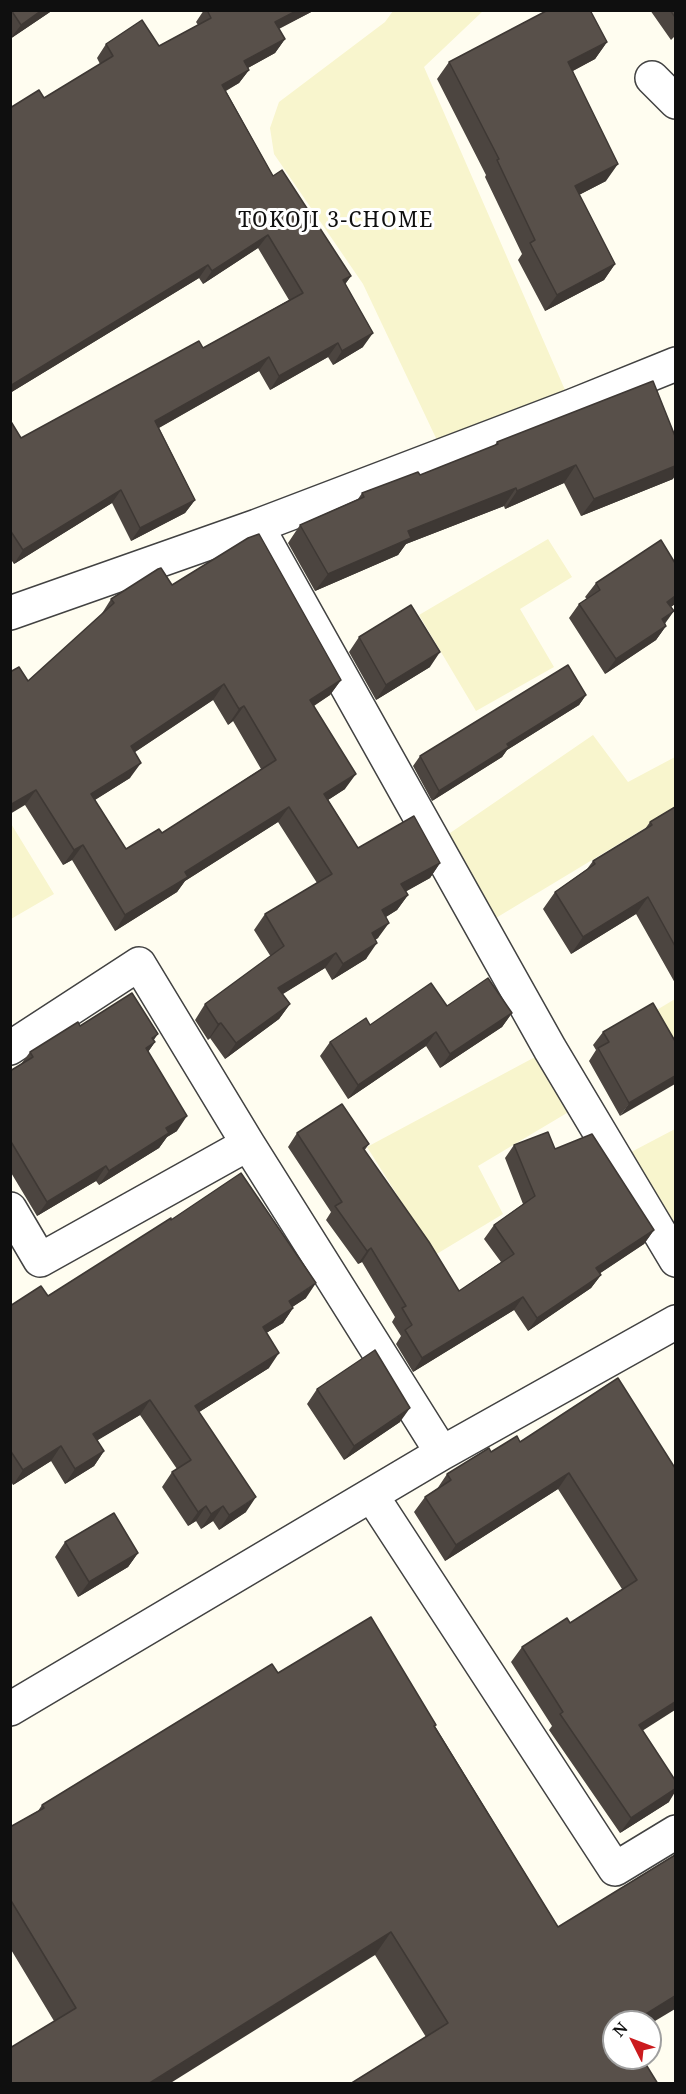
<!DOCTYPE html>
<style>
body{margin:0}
#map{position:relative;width:686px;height:2094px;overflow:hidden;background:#fffdf0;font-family:"Noto Serif",serif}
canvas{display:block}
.frame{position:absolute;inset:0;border:12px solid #0f0f0f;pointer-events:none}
.north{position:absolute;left:602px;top:2010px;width:60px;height:60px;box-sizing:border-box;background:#fff;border:2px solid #9f9f9f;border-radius:50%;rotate:312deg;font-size:16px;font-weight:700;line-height:24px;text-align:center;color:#0f0f0f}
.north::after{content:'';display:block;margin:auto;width:21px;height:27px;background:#cb1b1e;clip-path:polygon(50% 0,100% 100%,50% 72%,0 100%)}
</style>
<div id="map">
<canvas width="686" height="2094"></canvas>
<div class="frame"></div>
<div class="north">N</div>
</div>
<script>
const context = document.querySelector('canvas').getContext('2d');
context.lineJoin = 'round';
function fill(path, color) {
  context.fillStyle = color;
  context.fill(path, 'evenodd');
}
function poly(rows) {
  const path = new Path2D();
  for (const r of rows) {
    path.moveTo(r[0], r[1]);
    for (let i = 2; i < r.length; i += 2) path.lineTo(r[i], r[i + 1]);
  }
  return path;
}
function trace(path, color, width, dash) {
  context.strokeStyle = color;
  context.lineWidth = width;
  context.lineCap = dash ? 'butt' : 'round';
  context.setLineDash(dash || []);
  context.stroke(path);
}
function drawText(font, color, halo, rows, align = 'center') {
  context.font = font + ' "Noto Serif",serif';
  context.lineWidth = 6;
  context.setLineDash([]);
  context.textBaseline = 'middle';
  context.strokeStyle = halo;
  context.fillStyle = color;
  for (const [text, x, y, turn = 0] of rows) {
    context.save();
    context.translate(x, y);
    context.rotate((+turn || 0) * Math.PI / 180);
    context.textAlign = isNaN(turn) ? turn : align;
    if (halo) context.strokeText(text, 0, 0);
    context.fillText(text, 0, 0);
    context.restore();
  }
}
const farmland = poly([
 [393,11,483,11,424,67,572,406,444,455,363,284,274,154,270,128,279,102,385,22],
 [548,539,572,577,520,609,554,667,476,711,419,615],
 [593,735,628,782,675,757,675,810,481,927,434,844],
 [10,822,54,894,11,919,10,919],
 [675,999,675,1048,655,1011],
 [550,1049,582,1104,478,1166,503,1214,435,1255,367,1147],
 [675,1129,675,1260,616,1160]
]);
const minor = poly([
 [652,78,676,102],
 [257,526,550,1049,676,1260],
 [10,613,257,526,572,406,676,364],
 [10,1048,139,964,248,1144,442,1453],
 [10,1209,40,1260,248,1144],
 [372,1496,615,1869,676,1832],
 [10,1709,442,1453,676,1322]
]);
const wall = poly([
 [10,10,53,10,10,39],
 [204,10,315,10,279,29,285,39,275,53,248,68,249,70,239,83,226,91,273,176,351,276,345,284,363,347,333,365,328,357,270,390,259,371,159,428,195,500,185,513,131,541,112,503,14,564,10,558,10,420,21,438,203,348,289,300,258,248,203,284,199,278,10,393,10,108,44,98,100,64,97,58,106,44,159,46,198,25,196,22],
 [650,10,675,10,675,36,671,40],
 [607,42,595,59,573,71,606,181,579,195,615,264,604,280,545,311,518,260,522,254,485,177,486,175,437,79,449,62],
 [497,442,673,479,581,516,564,483,505,509,504,506,406,544,398,555,315,591,288,543,300,525,358,499,362,493,420,475,494,446],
 [675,563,675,604,671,607,665,623,666,626,656,640,605,674,569,618,579,604,587,599,585,597,596,583],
 [172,585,341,680,330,695,314,706,345,789,328,800,358,848,440,863,430,878,406,891,408,895,397,910,386,917,378,938,375,940,366,959,332,980,325,968,282,994,290,1004,279,1019,225,1059,210,1038,208,1040,195,1020,205,1004,271,957,254,930,265,914,317,883,278,822,185,881,177,892,115,931,72,860,63,865,25,805,28,681,101,615,111,599],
 [213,700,228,725,233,721,261,769,162,833,126,849,95,800,130,778,135,752],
 [359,637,430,667,376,700,349,652],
 [586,695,579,705,507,750,502,757,432,801,413,766,420,756],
 [675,807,675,983,636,914,571,954,543,909,555,892,587,869,593,861,645,829,650,822],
 [447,1006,512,1013,502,1027,440,1068,426,1046,348,1099,320,1056,330,1042,370,1025],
 [80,1026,154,1041,155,1042,148,1052,177,1131,167,1137,159,1148,99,1185,96,1181,37,1216,10,1171,10,1071,21,1064,30,1052],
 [603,1032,675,1041,620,1116,589,1061,596,1050,593,1045],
 [297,1133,369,1144,364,1151,459,1291,501,1262,484,1239,494,1225,523,1204,505,1158,514,1145,555,1149,654,1230,644,1244,600,1273,601,1275,591,1288,528,1331,514,1310,413,1372,396,1344,401,1336,392,1322,395,1317,362,1262,358,1264,326,1220,331,1212,288,1147],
 [171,1220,306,1298,292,1307,293,1308,283,1323,266,1333,269,1368,199,1412,246,1512,219,1530,213,1521,201,1529,196,1521,188,1526,162,1487,172,1472,177,1469,140,1415,97,1440,104,1451,94,1466,65,1484,51,1461,13,1485,10,1480,10,1306,48,1296],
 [317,1389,400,1422,344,1460,307,1404],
 [520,1442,675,1468,643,1731,669,1802,620,1833,549,1730,552,1726,511,1662,522,1647,570,1623,622,1589,558,1489,445,1561,414,1512,425,1497,437,1489,447,1474,491,1452],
 [65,1542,138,1553,128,1567,78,1597,55,1557],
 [278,1673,436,1725,435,1726,558,1927,675,2009,426,2037,375,1955,54,2021,10,1948,10,1827,38,1811,42,1805]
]);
const shadedWall = poly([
 [42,10,53,10,10,39,21,25],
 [298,10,315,10,266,35,275,22],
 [285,39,275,53,235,75,244,61],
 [607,42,595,59,557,79,568,62],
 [249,70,239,83,212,98,222,85],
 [618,164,606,181,563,203,575,186],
 [268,235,258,248,203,284,212,271],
 [615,264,604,280,545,311,557,295],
 [208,265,199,278,10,393,10,386],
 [351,276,341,290,343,280],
 [373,333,363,347,333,365,342,351],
 [338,343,328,357,270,390,279,376],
 [269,357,259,371,146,435,155,421],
 [576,465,564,483,505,509,517,491],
 [675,466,675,476,673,479,581,516,594,499],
 [516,488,504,506,406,544,398,555,315,591,328,574,408,531],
 [121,490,112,503,14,564,23,550],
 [195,500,185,513,131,541,140,528],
 [675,596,675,604,657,616,667,602],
 [674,611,664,625,662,619],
 [666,626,656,640,605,674,616,659],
 [440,652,430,667,376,700,386,685],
 [341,680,330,695,299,715,310,700],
 [224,684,213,700,120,762,131,746],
 [586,695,579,705,507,750,502,757,432,801,439,791,507,744],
 [244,706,233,721,228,725,239,709],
 [141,763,130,778,80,809,91,794],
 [356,774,345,789,314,809,324,794],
 [36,790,25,805,10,814,10,805],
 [289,807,278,822,185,881,177,892,115,931,125,915,185,872],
 [83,845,72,860,63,865,74,850],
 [440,863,430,878,391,900,401,884],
 [408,895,397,910,371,926,382,910],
 [648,897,636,914,571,954,583,937],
 [389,923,378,938,361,949,372,933],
 [377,943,366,959,332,980,343,964],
 [336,953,325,968,267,1004,278,988],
 [290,1004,279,1019,225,1059,236,1043],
 [512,1013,502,1027,440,1068,450,1054],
 [221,1023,210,1038,208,1040,218,1024],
 [436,1032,426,1046,348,1099,358,1085],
 [158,1034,151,1044,155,1042,145,1056,136,1062,152,1038],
 [675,1076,675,1084,620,1116,629,1103],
 [187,1116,177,1131,167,1137,159,1148,99,1185,109,1171,166,1128],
 [106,1166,96,1181,37,1216,47,1202],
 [654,1230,644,1244,587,1282,596,1268],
 [371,1248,362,1262,358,1264,367,1251],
 [601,1275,591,1288,528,1331,537,1318],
 [316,1283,306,1298,279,1316,289,1301],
 [523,1297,514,1310,413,1372,422,1358],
 [293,1308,283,1323,253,1341,263,1327],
 [279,1353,269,1368,185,1421,195,1406],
 [150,1400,140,1415,83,1449,93,1434],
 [410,1408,400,1422,344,1460,354,1446],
 [61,1446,51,1461,13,1485,23,1470],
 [104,1451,94,1466,65,1484,75,1469],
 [569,1473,558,1489,445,1561,456,1545],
 [256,1497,246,1512,219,1530,229,1515],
 [206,1506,196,1521,188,1526,198,1512],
 [223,1506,213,1521,201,1529,211,1514],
 [138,1553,128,1567,78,1597,89,1582],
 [675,1702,675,1710,628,1740,639,1725],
 [675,1789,675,1792,669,1802,620,1833,631,1818],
 [391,1932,375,1955,169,2084,148,2084],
 [675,1996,675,2009,650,2024,650,2022,633,2022]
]);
const building = poly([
 [11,10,42,10,21,25,11,10],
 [207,10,298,10,275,22,285,39,244,61,249,70,222,85,273,176,282,170,351,276,343,280,373,333,342,351,338,343,279,376,269,357,155,421,195,500,140,528,121,490,23,550,10,530,10,420,21,438,199,341,203,348,303,293,268,235,212,271,208,265,10,386,10,108,39,90,44,98,113,56,106,44,142,20,159,46,211,18,207,10],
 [548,10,590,10,607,42,568,62,618,164,575,186,615,264,557,295,530,243,535,240,497,160,499,159,449,62,548,10],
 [670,10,675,10,675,17,670,10],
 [653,381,675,436,675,466,594,499,576,465,517,491,516,488,408,531,411,538,328,574,300,525,364,497,362,493,418,472,420,475,498,444,497,442,653,381],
 [259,534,341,680,310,700,356,774,324,794,358,848,414,816,440,863,401,884,408,895,382,910,389,923,372,933,377,943,343,964,336,953,278,988,290,1004,236,1043,221,1023,218,1024,205,1004,284,946,265,914,332,874,289,807,185,872,188,877,125,915,83,845,74,850,36,790,10,805,10,672,19,667,28,681,114,603,111,599,158,569,161,568,172,585,248,538,259,534],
 [224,684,239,709,244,706,276,760,162,833,159,829,126,849,91,794,141,763,131,746,224,684],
 [661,540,675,563,675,596,667,602,674,611,662,619,666,626,616,659,579,604,600,590,596,583,661,540],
 [411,605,440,652,386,685,359,637,411,605],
 [568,665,586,695,507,744,509,747,439,791,420,756,568,665],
 [675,807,675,946,648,897,583,937,555,892,595,864,593,861,652,825,650,822,675,807],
 [488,978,512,1013,450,1054,436,1032,358,1085,330,1042,366,1018,370,1025,431,983,447,1006,488,978],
 [132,993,158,1034,152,1038,155,1042,146,1048,187,1116,166,1128,169,1133,109,1171,106,1166,47,1202,10,1140,10,1071,33,1057,30,1052,78,1022,80,1026,132,993],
 [653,1003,675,1041,675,1076,629,1103,598,1048,609,1042,603,1032,653,1003],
 [342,1104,369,1144,363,1148,429,1242,459,1291,514,1254,494,1225,535,1196,514,1145,548,1132,555,1149,592,1134,654,1230,596,1268,601,1275,537,1318,523,1297,422,1358,405,1330,412,1325,402,1308,406,1306,371,1248,367,1251,335,1206,342,1202,297,1133,342,1104],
 [241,1173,316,1283,289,1301,293,1308,263,1327,279,1353,195,1406,256,1497,229,1515,223,1506,211,1514,206,1506,198,1512,172,1472,191,1460,150,1400,93,1434,104,1451,75,1469,61,1446,23,1470,10,1450,10,1306,41,1286,48,1296,171,1218,171,1220,241,1173],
 [375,1350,410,1408,354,1446,317,1389,375,1350],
 [618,1378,675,1468,675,1702,639,1725,675,1780,675,1789,631,1818,560,1714,563,1712,522,1647,567,1618,570,1623,637,1580,569,1473,456,1545,425,1497,451,1480,447,1474,489,1448,491,1452,517,1436,520,1442,618,1378],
 [114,1513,138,1553,89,1582,65,1542,114,1513],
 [371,1617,436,1725,434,1726,558,1927,675,1855,675,1996,633,2022,614,2022,614,2058,642,2058,658,2084,350,2084,448,2023,391,1932,148,2084,10,2084,10,2048,76,2008,10,1899,10,1827,44,1808,42,1805,272,1664,278,1673,371,1617]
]);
const neighbourhoodNames = [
 ["TOKOJI 3-CHOME",336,221]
];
fill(farmland, '#f8f5cd');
trace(minor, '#424242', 36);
trace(minor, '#fff', 33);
fill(wall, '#4c4540');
fill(shadedWall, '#3e3834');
fill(building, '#58504a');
trace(building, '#3e3834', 1.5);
context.letterSpacing = '1.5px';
drawText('21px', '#0f0f0f', '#fff', neighbourhoodNames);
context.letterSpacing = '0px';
</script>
